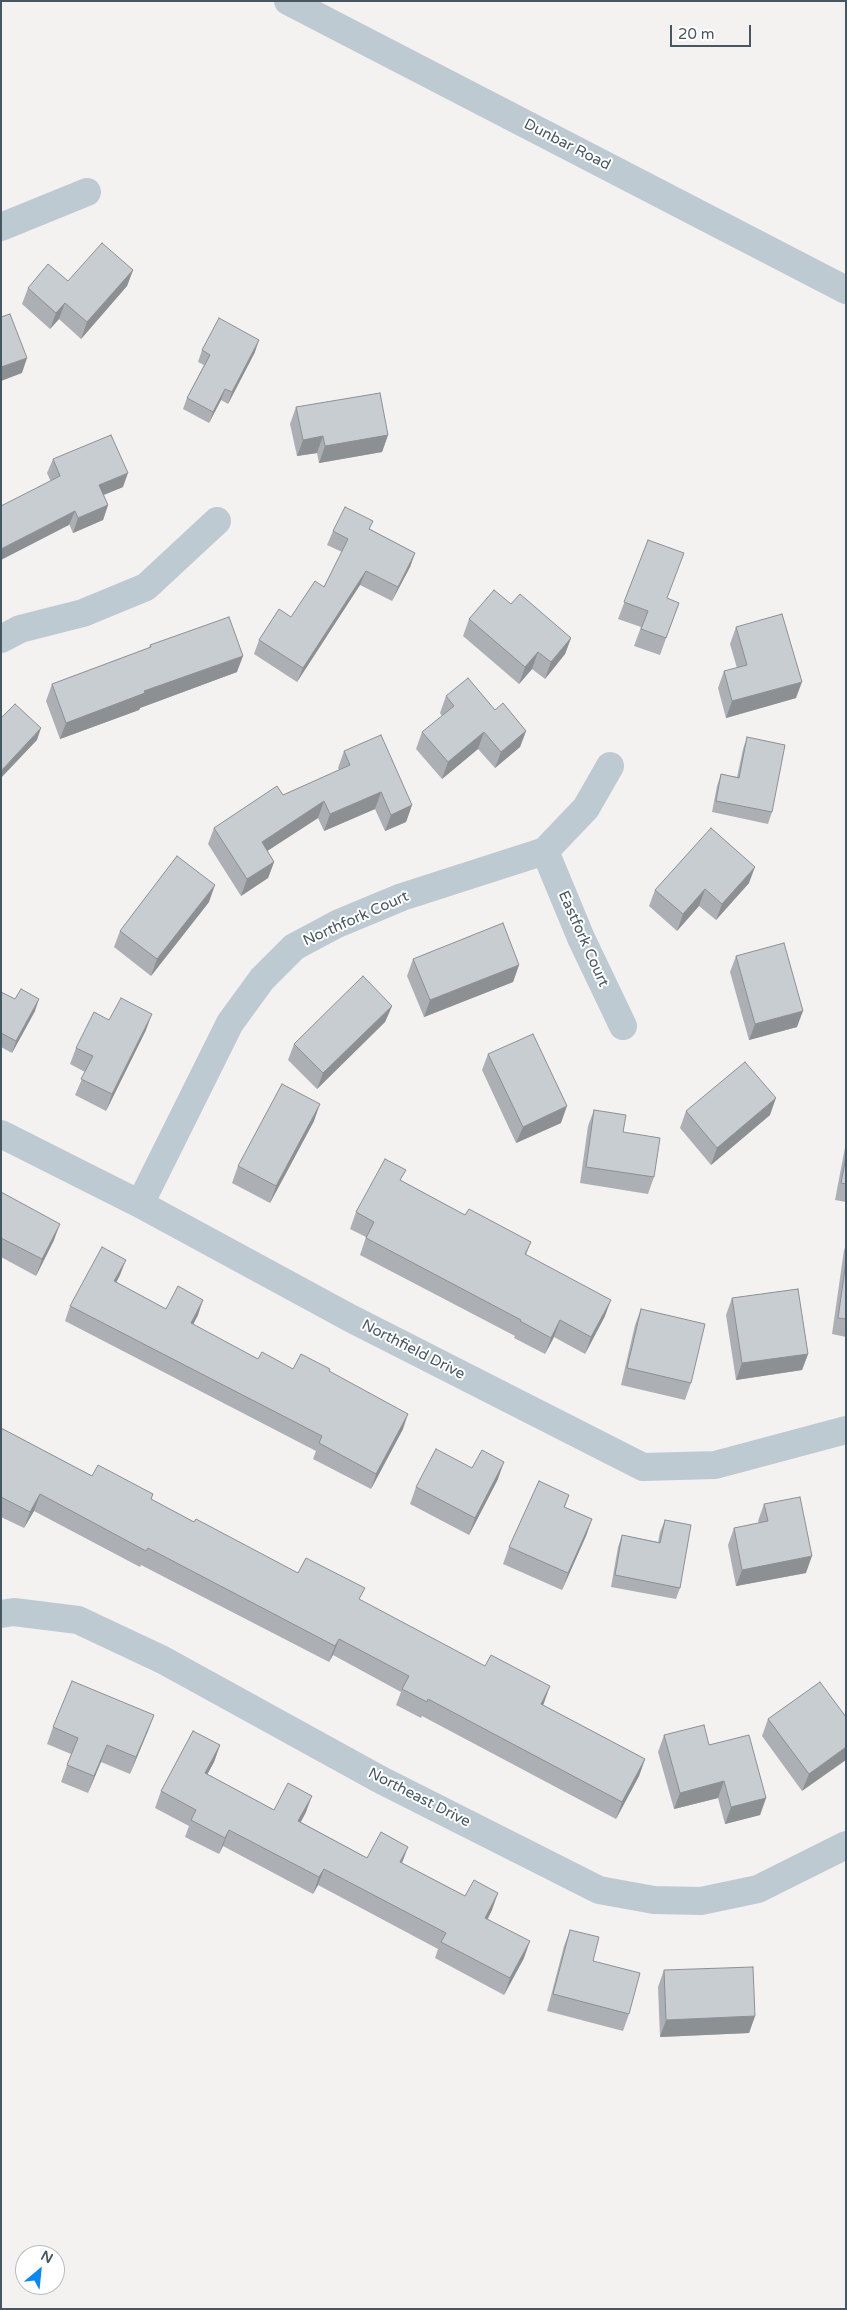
<!DOCTYPE html>
<style>
body{margin:0}
#map{position:relative;width:847px;height:2310px;overflow:hidden;background:#f4f1f1;font-family:"Varela Round",sans-serif}
canvas{display:block}
.frame{position:absolute;inset:0;border:2px solid #475761;pointer-events:none}
.north{position:absolute;left:15px;top:2245px;width:50px;height:50px;box-sizing:border-box;background:#fff;border:1px solid #b5bcc0;border-radius:50%;rotate:28deg;font-size:14px;font-weight:700;line-height:20px;text-align:center;color:#475761}
.north::after{content:'';display:block;margin:auto;width:18px;height:22px;background:#0888f7;clip-path:polygon(50% 0,100% 100%,50% 72%,0 100%)}
.scale{position:absolute;left:670px;top:25px;width:81px;height:22px;box-sizing:border-box;border:2px solid #475761;border-top:0;padding-left:6px;font-size:15px;line-height:18px;white-space:nowrap;color:#475761;-webkit-text-stroke:4px #fff;paint-order:stroke}
</style>
<div id="map">
<canvas width="847" height="2310"></canvas>
<div class="frame"></div>
<div class="north">N</div>
<div class="scale">20 m</div>
</div>
<script>
const context = document.querySelector('canvas').getContext('2d');
context.lineJoin = 'round';
function poly(rows) {
  const path = new Path2D();
  for (const r of rows) {
    path.moveTo(r[0], r[1]);
    for (let i = 2; i < r.length; i += 2) path.lineTo(r[i], r[i + 1]);
  }
  return path;
}
function trace(path, color, width, dash) {
  context.strokeStyle = color;
  context.lineWidth = width;
  context.lineCap = dash ? 'butt' : 'round';
  context.setLineDash(dash || []);
  context.stroke(path);
}
function fill(path, color) {
  context.fillStyle = color;
  context.fill(path, 'evenodd');
}
function drawText(font, color, halo, rows, align = 'center') {
  context.font = font + ' "Varela Round",sans-serif';
  context.lineWidth = 4;
  context.setLineDash([]);
  context.textBaseline = 'middle';
  context.strokeStyle = halo;
  context.fillStyle = color;
  for (const [text, x, y, turn = 0] of rows) {
    context.save();
    context.translate(x, y);
    context.rotate((+turn || 0) * Math.PI / 180);
    context.textAlign = isNaN(turn) ? turn : align;
    if (halo) context.strokeText(text, 0, 0);
    context.fillText(text, 0, 0);
    context.restore();
  }
}
const minor = poly([
 [1,227,87,192],
 [1,639,20,629,83,613,146,587,217,521],
 [545,851,581,938,623,1026],
 [1,1134,140,1204,350,1318,643,1467,715,1465,846,1430],
 [140,1204,230,1023,262,979,294,947,337,924,402,897,545,851,586,808,610,766],
 [1,1614,14,1612,78,1620,163,1660,381,1780,599,1890,654,1900,701,1901,758,1889,846,1845]
]);
const tertiary = poly([
 [288,1,846,290]
]);
const wall = poly([
 [133,270,127,286,81,339,59,319,50,329,22,304,28,288],
 [202,350,255,352,228,404,221,400,209,423,183,409,187,398,204,365,198,362],
 [296,407,388,435,382,452,319,463,317,453,297,456,290,424],
 [53,459,123,487,103,495,108,505,103,520,73,533,47,473],
 [370,529,415,553,410,567,392,601,360,585,297,682,254,654,259,640,291,617,324,587,342,552,327,545,333,531],
 [648,540,667,598,679,603,660,655,634,646,641,627,618,619],
 [511,604,571,638,565,654,545,679,532,669,519,684,463,636,469,619],
 [736,627,796,698,726,718,718,688,724,671,737,668,730,644],
 [150,645,237,672,140,708,139,710,60,739,46,701,52,684,149,648],
 [446,696,495,710,526,731,520,747,495,768,478,749,442,779,416,749,422,732,442,716,440,713],
 [747,737,772,812,768,824,712,812,717,786,721,774,737,777,743,749],
 [344,751,412,805,406,822,385,831,375,809,324,831,318,818,267,851,274,862,268,878,241,896,208,844,214,828,283,795,339,770,338,768],
 [749,883,716,920,699,906,677,931,649,906,655,890],
 [209,902,151,976,114,947,120,931],
 [736,956,797,1027,749,1040,730,972],
 [413,959,519,965,513,982,424,1017,407,976],
 [1,992,35,1011,12,1053,1,1047],
 [392,1006,385,1022,317,1089,288,1060,294,1044],
 [109,1020,146,1030,106,1111,75,1095,85,1072,70,1064,76,1048],
 [488,1054,561,1123,516,1143,482,1070],
 [594,1110,623,1132,654,1177,648,1194,580,1183,588,1126],
 [686,1111,770,1115,711,1165,680,1128],
 [314,1121,270,1203,232,1183,238,1166],
 [846,1142,846,1202,835,1200],
 [402,1181,465,1215,531,1242,526,1255,605,1316,585,1354,554,1337,545,1354,514,1338,515,1336,360,1255,366,1237,350,1229,356,1212],
 [1,1192,54,1240,36,1276,1,1257],
 [846,1245,846,1337,832,1334,844,1250],
 [120,1275,116,1282,166,1309,198,1315,193,1325,258,1359,293,1369,329,1371,403,1429,371,1489,313,1459,316,1451,65,1321,70,1306],
 [732,1298,808,1354,802,1370,736,1380,726,1315],
 [641,1309,691,1383,685,1400,621,1385,635,1325],
 [1,1428,92,1476,153,1494,151,1499,194,1522,298,1573,360,1600,544,1703,543,1705,645,1759,639,1776,616,1819,422,1716,421,1718,396,1705,401,1692,333,1655,329,1662,141,1565,140,1567,34,1511,24,1528,1,1517],
 [472,1468,498,1479,469,1535,410,1504,416,1487],
 [569,1495,565,1507,592,1519,586,1536,562,1590,503,1564,509,1547],
 [764,1504,806,1573,736,1586,728,1545,734,1528,759,1523,758,1521],
 [665,1520,680,1588,676,1599,611,1587,618,1547,622,1535,658,1542,660,1532],
 [154,1715,130,1774,101,1762,88,1793,61,1782,71,1754,47,1744,53,1727],
 [846,1717,802,1791,762,1736,768,1719],
 [664,1735,709,1745,766,1798,760,1815,725,1824,718,1798,674,1809,658,1752],
 [220,1745,214,1762,207,1774,274,1810,306,1812,301,1822,367,1858,402,1863,492,1910,488,1919,524,1958,504,1995,435,1958,438,1949,318,1885,313,1894,223,1846,219,1854,185,1837,189,1826,155,1808,161,1791],
 [570,1930,593,1961,629,2014,623,2031,547,2011,564,1946],
 [664,1970,755,2016,749,2033,660,2037,658,1987]
]);
const shadedWall = poly([
 [133,270,127,286,81,339,87,322],
 [65,303,59,319,50,329,56,313],
 [259,340,255,352,228,404,232,392],
 [27,358,22,373,1,381,1,367],
 [225,389,221,400,209,423,213,412],
 [388,435,382,452,319,463,325,446],
 [323,436,317,453,297,456,303,440],
 [128,473,123,487,94,499,99,485],
 [108,505,103,520,73,533,78,518],
 [75,511,69,525,1,560,1,549],
 [415,553,410,567,392,601,398,587],
 [366,571,360,585,297,682,303,668],
 [571,638,565,654,545,679,551,662],
 [538,652,532,669,519,684,525,667],
 [243,656,237,672,140,708,139,710,60,739,66,723,144,691],
 [802,682,796,698,726,718,732,701],
 [41,728,37,740,1,778,1,771],
 [526,731,520,747,495,768,501,752],
 [484,732,478,749,442,779,448,762],
 [381,792,375,809,324,831,330,814],
 [324,801,318,818,255,859,262,842],
 [412,805,406,822,385,831,391,815],
 [274,862,268,878,241,896,247,879],
 [755,867,749,883,716,920,722,904],
 [215,885,209,902,151,976,157,959],
 [705,889,699,906,677,931,683,914],
 [519,965,513,982,424,1017,430,1000],
 [39,999,35,1011,12,1053,16,1041],
 [392,1006,385,1022,317,1089,323,1073],
 [803,1011,797,1027,749,1040,755,1024],
 [152,1014,146,1030,106,1111,112,1094],
 [776,1098,770,1115,711,1165,717,1148],
 [320,1104,314,1121,270,1203,276,1186],
 [567,1106,561,1123,516,1143,523,1127],
 [60,1224,54,1240,36,1276,42,1259],
 [126,1260,120,1275,109,1297,114,1281],
 [203,1300,198,1315,185,1339,191,1323],
 [611,1300,605,1316,585,1354,591,1337],
 [560,1320,554,1337,545,1354,551,1338],
 [808,1354,802,1370,736,1380,742,1363],
 [408,1414,403,1429,371,1489,376,1474],
 [504,1462,498,1479,469,1535,475,1518],
 [40,1494,34,1511,24,1528,30,1512],
 [592,1519,586,1536,562,1590,568,1573],
 [812,1556,806,1573,736,1586,742,1570],
 [339,1639,333,1655,329,1662,335,1646],
 [550,1686,544,1703,535,1720,541,1704],
 [154,1715,148,1731,130,1774,136,1757],
 [107,1745,101,1762,88,1793,94,1776],
 [220,1745,214,1762,199,1790,205,1773],
 [846,1747,846,1760,802,1791,809,1774],
 [645,1759,639,1776,616,1819,622,1802],
 [724,1781,718,1798,674,1809,680,1793],
 [312,1796,306,1812,292,1837,298,1821],
 [766,1798,760,1815,725,1824,731,1807],
 [229,1830,223,1846,219,1854,225,1838],
 [408,1847,402,1863,400,1862],
 [324,1869,318,1885,313,1894,319,1877],
 [498,1893,492,1910,479,1934,485,1918],
 [530,1941,524,1958,504,1995,510,1978],
 [755,2016,749,2033,660,2037,666,2020]
]);
const building = poly([
 [102,243,133,270,87,322,65,303,56,313,28,288,48,264,68,281,102,243],
 [10,314,27,358,1,367,1,317,10,314],
 [219,318,259,340,232,392,225,389,213,412,187,398,210,355,202,350,219,318],
 [380,393,388,435,325,446,323,436,303,440,296,407,380,393],
 [111,435,128,473,99,485,108,505,78,518,75,511,1,549,1,506,60,476,53,459,111,435],
 [345,507,373,521,369,529,415,553,398,587,366,571,303,668,259,640,279,609,291,617,315,581,324,587,348,539,333,531,345,507],
 [648,540,684,553,667,598,679,603,666,638,641,629,648,611,624,602,648,540],
 [494,590,511,604,520,594,571,638,551,662,538,652,525,667,469,619,494,590],
 [782,614,802,682,732,701,724,671,747,665,736,627,782,614],
 [229,617,243,656,144,691,145,693,66,723,52,684,151,647,150,645,229,617],
 [468,678,495,710,503,703,526,731,501,752,484,732,448,762,422,732,454,706,446,696,468,678],
 [15,704,41,728,1,771,1,718,15,704],
 [381,735,412,805,391,815,381,792,330,814,324,801,262,842,274,862,247,879,214,828,277,786,283,795,350,765,344,751,381,735],
 [747,737,785,745,772,812,716,801,721,774,739,778,747,737],
 [711,828,755,867,722,904,705,889,683,914,655,890,711,828],
 [177,856,215,885,157,959,120,931,177,856],
 [503,923,519,965,430,1000,413,959,503,923],
 [784,943,803,1011,755,1024,736,956,784,943],
 [363,976,392,1006,323,1073,294,1044,363,976],
 [21,989,39,999,16,1041,1,1033,1,992,15,999,21,989],
 [121,998,152,1014,112,1094,81,1079,93,1056,76,1048,94,1012,109,1020,121,998],
 [533,1034,567,1106,523,1127,488,1054,533,1034],
 [745,1062,776,1098,717,1148,686,1111,745,1062],
 [282,1084,320,1104,276,1186,238,1166,282,1084],
 [594,1110,626,1115,623,1132,660,1138,654,1177,586,1167,594,1110],
 [846,1157,846,1184,841,1183,846,1157],
 [385,1159,406,1170,400,1180,465,1215,469,1209,531,1242,525,1254,611,1300,591,1337,560,1320,551,1338,520,1321,521,1320,366,1238,374,1222,356,1212,385,1159],
 [1,1192,60,1224,42,1259,1,1238,1,1192],
 [102,1247,126,1260,114,1281,166,1309,178,1286,203,1300,191,1323,258,1359,262,1352,293,1369,301,1354,330,1369,329,1371,408,1414,376,1474,319,1443,322,1436,70,1306,102,1247],
 [846,1262,846,1319,838,1318,846,1262],
 [798,1289,808,1354,742,1363,732,1298,798,1289],
 [641,1309,705,1324,691,1383,627,1368,641,1309],
 [1,1428,92,1476,98,1465,153,1494,151,1499,194,1522,196,1519,298,1573,306,1558,365,1588,359,1599,485,1666,491,1655,550,1686,541,1704,645,1759,622,1802,428,1699,427,1702,402,1689,409,1676,339,1639,335,1646,148,1548,146,1551,40,1494,30,1512,1,1497,1,1428],
 [436,1449,472,1468,482,1450,504,1462,475,1518,416,1487,436,1449],
 [539,1481,569,1495,564,1507,592,1519,568,1573,509,1547,539,1481],
 [800,1497,812,1556,742,1570,734,1528,768,1521,764,1504,800,1497],
 [665,1520,691,1525,680,1588,615,1575,622,1535,660,1543,665,1520],
 [72,1681,154,1715,136,1757,107,1745,94,1776,67,1765,78,1738,53,1727,72,1681],
 [820,1682,846,1717,846,1747,809,1774,768,1719,820,1682],
 [704,1725,709,1745,749,1735,766,1798,731,1807,724,1781,680,1793,664,1735,704,1725],
 [193,1731,220,1745,205,1773,274,1810,288,1783,312,1796,298,1821,367,1858,381,1832,408,1847,400,1862,465,1896,474,1880,498,1893,485,1918,530,1941,510,1978,441,1942,446,1933,324,1869,319,1877,229,1830,225,1838,191,1820,196,1810,161,1791,193,1731],
 [570,1930,599,1937,593,1961,640,1973,629,2014,553,1994,570,1930],
 [753,1967,755,2016,666,2020,664,1970,753,1967]
]);
const streetNames = [
 ["Dunbar Road",567,145,27],
 ["Northfork Court",356,919,-24],
 ["Eastfork Court",583,939,66],
 ["Northfield Drive",413,1350,27],
 ["Northeast Drive",419,1798,27]
];
trace(minor, '#becad2', 28);
trace(tertiary, '#becad2', 28);
fill(wall, '#acb0b5');
fill(shadedWall, '#8c9093');
fill(building, '#c8cdd2');
trace(building, '#8c9093', 1);
drawText('15px', '#475761', '#fff', streetNames);
</script>
